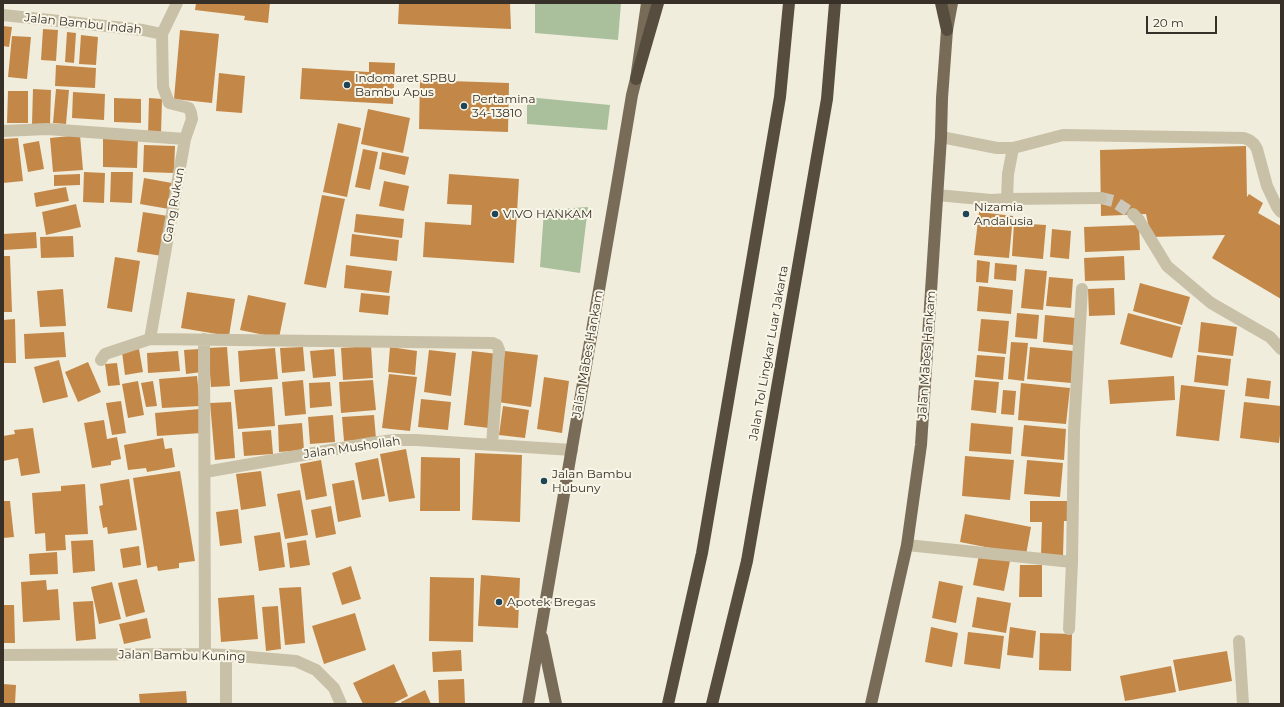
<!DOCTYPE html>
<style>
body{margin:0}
#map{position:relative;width:1284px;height:707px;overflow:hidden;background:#f1eddc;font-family:Montserrat,sans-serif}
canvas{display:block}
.frame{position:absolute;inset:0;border:4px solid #363028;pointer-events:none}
.scale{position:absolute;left:1146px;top:16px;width:71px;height:18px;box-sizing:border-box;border:2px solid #363028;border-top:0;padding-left:5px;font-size:12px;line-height:14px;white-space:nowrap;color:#363028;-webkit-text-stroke:3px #f9f6e8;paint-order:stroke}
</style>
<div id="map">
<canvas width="1284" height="707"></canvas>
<div class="frame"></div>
<div class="scale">20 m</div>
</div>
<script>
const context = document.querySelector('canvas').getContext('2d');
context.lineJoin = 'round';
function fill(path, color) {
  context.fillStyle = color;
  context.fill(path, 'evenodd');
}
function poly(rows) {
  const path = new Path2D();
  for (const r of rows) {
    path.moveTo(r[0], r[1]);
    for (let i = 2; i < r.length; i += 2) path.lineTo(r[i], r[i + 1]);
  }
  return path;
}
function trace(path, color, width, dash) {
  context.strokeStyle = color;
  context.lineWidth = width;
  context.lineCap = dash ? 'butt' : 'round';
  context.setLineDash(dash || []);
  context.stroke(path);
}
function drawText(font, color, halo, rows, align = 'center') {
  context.font = font + ' Montserrat,sans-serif';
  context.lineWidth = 4;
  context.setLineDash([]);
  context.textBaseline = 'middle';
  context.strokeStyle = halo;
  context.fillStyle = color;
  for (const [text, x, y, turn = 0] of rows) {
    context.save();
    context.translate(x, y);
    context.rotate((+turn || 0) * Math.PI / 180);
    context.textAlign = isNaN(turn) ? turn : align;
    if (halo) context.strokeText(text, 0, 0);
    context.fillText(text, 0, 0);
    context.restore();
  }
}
const green = poly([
 [535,3,621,3,618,40,535,33],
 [527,97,610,105,607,130,527,124],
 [588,207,580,273,540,267,544,210]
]);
const building = poly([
 [196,3,270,3,268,23,244,20,245,16,195,10],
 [399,3,510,3,511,29,398,24],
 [3,26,12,27,9,47,3,46],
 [43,29,58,30,56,61,41,60],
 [180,30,219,34,212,103,174,99],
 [67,32,76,33,74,63,65,62],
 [81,35,98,37,96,65,79,64],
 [12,36,31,37,27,79,8,77],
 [369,62,395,63,393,104,300,99,302,68,369,72],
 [56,65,96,68,95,88,55,86],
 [219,73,245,76,242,113,216,111],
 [420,80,509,83,508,132,419,129],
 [33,89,51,90,50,125,32,124],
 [56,89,69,90,66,124,53,123],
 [8,91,28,91,28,123,7,123],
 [73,92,105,94,104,120,72,118],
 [114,98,141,99,141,123,114,122],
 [149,98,162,99,161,134,148,134],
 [368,109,410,118,403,153,361,144],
 [338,123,361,128,347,197,323,192],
 [80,135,83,170,53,172,50,138],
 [103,136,138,137,137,168,103,167],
 [18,138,23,181,3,183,3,139],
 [39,141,44,169,28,172,23,144],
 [144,145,175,146,174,173,143,172],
 [1246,146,1247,197,1249,194,1263,203,1258,213,1281,226,1281,299,1212,258,1225,235,1151,237,1146,214,1101,216,1100,150],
 [363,149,378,152,370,190,355,187],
 [382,152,409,157,405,175,379,169],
 [84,172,105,173,104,203,83,202],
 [111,172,133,172,132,203,110,202],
 [80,174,80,185,54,186,54,175],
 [449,174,519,179,514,263,423,257,425,222,471,225,472,205,447,204],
 [144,178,172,183,169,209,140,204],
 [384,181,409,186,404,211,379,206],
 [66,187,69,201,36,207,34,193],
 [322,195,345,199,326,288,304,284],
 [76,204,81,227,46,235,42,212],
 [143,212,168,216,162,256,137,252],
 [979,212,1013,216,1009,258,974,255],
 [356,214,404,219,402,238,354,232],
 [1014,223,1046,225,1043,259,1012,256],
 [1139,225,1140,250,1085,252,1084,227],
 [1052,229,1071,231,1069,259,1050,257],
 [36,232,37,248,3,250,3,234],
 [352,234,399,240,397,261,350,256],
 [73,236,74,257,41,258,40,237],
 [3,256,10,256,12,312,3,312],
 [1124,256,1125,280,1085,281,1084,258],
 [115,257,140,261,132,312,107,308],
 [977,260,990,262,988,283,976,282],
 [995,263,1017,265,1016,281,994,279],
 [346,265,392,271,389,293,344,288],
 [1025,269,1047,271,1043,310,1021,308],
 [1049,277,1073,279,1071,308,1046,306],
 [1140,283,1190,297,1182,325,1133,311],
 [979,286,1013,290,1011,314,977,311],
 [1114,288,1115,315,1089,316,1088,289],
 [63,289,66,326,40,327,37,291],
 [187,292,235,299,229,336,181,328],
 [361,293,390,296,388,315,359,312],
 [248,295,286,303,279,338,240,330],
 [1017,313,1039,315,1037,339,1015,337],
 [1128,313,1181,327,1172,358,1120,344],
 [1045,315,1076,318,1073,345,1043,342],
 [15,319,16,363,3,363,3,320],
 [981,319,1009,321,1006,354,978,351],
 [1201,322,1237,327,1233,356,1198,352],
 [64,332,66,357,25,359,24,334],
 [1011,342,1028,343,1024,381,1008,379],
 [371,346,373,378,343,380,341,348],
 [227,347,230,386,211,387,208,348],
 [303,347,305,371,282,373,280,348],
 [390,347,417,351,415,375,388,372],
 [1030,347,1074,351,1071,383,1027,379],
 [275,348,278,379,240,382,238,351],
 [139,349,143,372,125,375,122,352],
 [200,349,202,372,186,374,184,350],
 [334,349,336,376,313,378,310,351],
 [429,350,456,353,451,396,424,392],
 [178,351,180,371,148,373,147,353],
 [472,351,498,354,489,428,464,425],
 [505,351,538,355,531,407,498,402],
 [977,355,1005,357,1003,380,975,377],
 [1197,355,1231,359,1228,386,1194,382],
 [59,360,68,397,43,403,34,367],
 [88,362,101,392,78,402,65,372],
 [117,363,120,385,108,386,105,364],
 [389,374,417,377,410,431,382,428],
 [197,376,200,406,162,408,159,379],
 [1174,376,1175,400,1110,404,1108,380],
 [544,377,569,381,562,433,537,429],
 [1247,378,1271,381,1269,399,1245,396],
 [303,380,306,414,285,416,282,382],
 [373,380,376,410,341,413,339,382],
 [974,380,999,382,996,413,971,410],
 [138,381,144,415,128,418,122,384],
 [153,381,157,406,146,407,141,383],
 [330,382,332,406,310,408,309,383],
 [1021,383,1070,388,1066,424,1018,420],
 [1181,385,1225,390,1219,441,1176,436],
 [272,387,275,426,238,429,234,390],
 [1003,390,1016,391,1014,415,1001,414],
 [421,399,451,402,448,430,418,427],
 [121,401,126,433,112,435,106,403],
 [231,402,235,458,215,460,210,403],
 [1244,402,1281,406,1281,427,1279,443,1240,438],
 [503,406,529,410,525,438,499,435],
 [200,409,202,433,157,436,155,413],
 [333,415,335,442,310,444,308,417],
 [374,415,376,439,344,441,342,417],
 [104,420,107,439,117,437,121,459,111,461,111,465,92,468,84,423],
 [302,423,304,450,279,452,278,425],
 [971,423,1013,427,1011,454,969,451],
 [1024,425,1066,429,1064,460,1021,456],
 [33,428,40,473,21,476,18,458,3,461,3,436,15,434,14,430],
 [271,430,273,454,244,456,242,432],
 [163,438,165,449,172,448,175,467,147,472,146,468,128,470,124,445],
 [406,449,415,498,389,502,380,454],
 [475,453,522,455,520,522,472,520],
 [965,456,1014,460,1010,500,962,496],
 [421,457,460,458,460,511,420,511],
 [378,458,385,496,362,500,355,463],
 [321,460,327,496,306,500,300,464],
 [1027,460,1063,463,1060,497,1024,494],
 [180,471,195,561,179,563,179,568,158,571,157,566,147,568,133,478],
 [261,471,266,506,241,510,236,474],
 [129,479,137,530,108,534,107,527,103,528,99,506,103,505,100,484],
 [354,480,361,517,338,522,332,484],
 [85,484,88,534,65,535,66,550,46,551,45,533,35,534,32,493,61,491,61,486],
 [300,490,308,535,285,539,277,494],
 [3,501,10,501,14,537,3,538],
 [1030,501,1068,501,1067,521,1064,521,1063,556,1041,555,1042,522,1030,522],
 [331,506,336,534,316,538,311,510],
 [238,509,242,543,220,546,216,512],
 [965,514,1031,527,1026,555,960,542],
 [280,532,285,567,259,571,254,536],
 [93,540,95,571,73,573,71,541],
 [306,540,310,565,290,568,287,543],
 [139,546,141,565,123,568,120,549],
 [57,552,58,574,30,575,29,554],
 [979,555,1010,561,1004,591,973,585],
 [1020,565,1042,565,1042,597,1019,597],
 [351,566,361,599,342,605,332,573],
 [481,575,520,578,518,628,478,626],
 [430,577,474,578,473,642,429,641],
 [137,579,145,612,126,617,118,583],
 [46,580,47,590,58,589,60,620,23,622,21,582],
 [939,581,963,586,956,623,932,618],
 [112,582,121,619,99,624,91,587],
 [301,587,305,643,285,645,279,588],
 [254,595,258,639,221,642,218,598],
 [977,597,1011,603,1006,633,972,627],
 [93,601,96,639,76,641,73,602],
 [3,605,14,605,15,643,3,643],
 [278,606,281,649,266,651,262,607],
 [355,613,366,650,324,664,312,626],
 [147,618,151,638,124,644,119,624],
 [931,627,958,633,952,667,925,662],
 [1010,627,1036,631,1033,658,1007,655],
 [968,632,1004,636,1000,669,964,664],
 [1040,633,1072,634,1071,671,1039,670],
 [461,650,462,671,433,672,432,652],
 [1227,651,1232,681,1179,691,1173,660],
 [394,664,408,696,392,704,363,704,353,683],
 [1171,666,1176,692,1125,701,1120,676],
 [464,679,465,704,439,704,438,680],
 [3,684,16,685,15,704,3,704],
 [425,690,431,704,402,704,401,702],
 [186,691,187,704,140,704,139,694]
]);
const minorTunnel = poly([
 [1101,198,1113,201,1133,214]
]);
const minor = poly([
 [177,3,162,34,163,87,169,103,189,108,191,113,192,119,185,139,150,339,493,343,497,345,499,350,492,445],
 [3,15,143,30,162,34],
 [3,131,47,129,185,139],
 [941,137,997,148,1013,148,1063,135,1244,138,1249,140,1254,144,1257,149,1267,186,1277,207,1281,212],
 [937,195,991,200,1007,199,1008,174,1013,148],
 [1007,199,1101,198],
 [1133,214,1139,220,1167,266,1211,303,1270,337,1281,349],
 [204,339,205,654],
 [101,360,105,354,150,339],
 [205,472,371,443,394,440,416,440,572,450],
 [907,545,1072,562],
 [1069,629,1072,562,1074,430,1082,289],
 [1239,641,1243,704],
 [3,655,205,654,226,655,296,661,316,670,334,688,341,704],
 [226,704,226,655]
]);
const major = poly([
 [542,637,556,704],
 [528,704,617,185,632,95,636,79,647,3],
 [871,704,907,545,921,445,941,137,942,98,947,30,952,3]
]);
const highway = poly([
 [941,3,947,30],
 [636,79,658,3],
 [668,704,702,553,780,97,789,3],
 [712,704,747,561,827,99,835,3]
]);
const markers = [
 [347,85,4,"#1e4457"],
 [464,106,4,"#1e4457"],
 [495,214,4,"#1e4457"],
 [966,214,4,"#1e4457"],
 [544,481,4,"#1e4457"],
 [499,602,4,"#1e4457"]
];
const streetNames = [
 ["Jalan Bambu Indah",83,24,6],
 ["Gang Rukun",174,205,-80],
 ["Jalan Tol Lingkar Luar Jakarta",769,353,-80],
 ["Jalan Mabes Hankam",588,354,-80],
 ["Jalan Mabes Hankam",927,355,-86],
 ["Jalan Mushollah",352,448,-8],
 ["Jalan Bambu Kuning",182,656,1]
];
const poiNames = [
 ["Indomaret SPBU",355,78],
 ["Bambu Apus",355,92],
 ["Pertamina",472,99],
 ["34-13810",472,113],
 ["Nizamia",974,207],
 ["Andalusia",974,221],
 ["VIVO HANKAM",503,214],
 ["Jalan Bambu",552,474],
 ["Hubuny",552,488],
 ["Apotek Bregas",507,602]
];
fill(green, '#aac09c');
fill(building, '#c38848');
trace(minorTunnel, '#ccc7b8', 12, [12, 6]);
trace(minor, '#c9c0a8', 12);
trace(major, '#786c59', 12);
trace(highway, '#574d3f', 12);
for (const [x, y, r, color] of markers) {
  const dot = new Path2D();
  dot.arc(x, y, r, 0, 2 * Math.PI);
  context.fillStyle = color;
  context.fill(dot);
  trace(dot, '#f9f6e8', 1.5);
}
drawText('12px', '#363028', '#f9f6e8', streetNames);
drawText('12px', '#363028', '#f9f6e8', poiNames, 'left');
</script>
